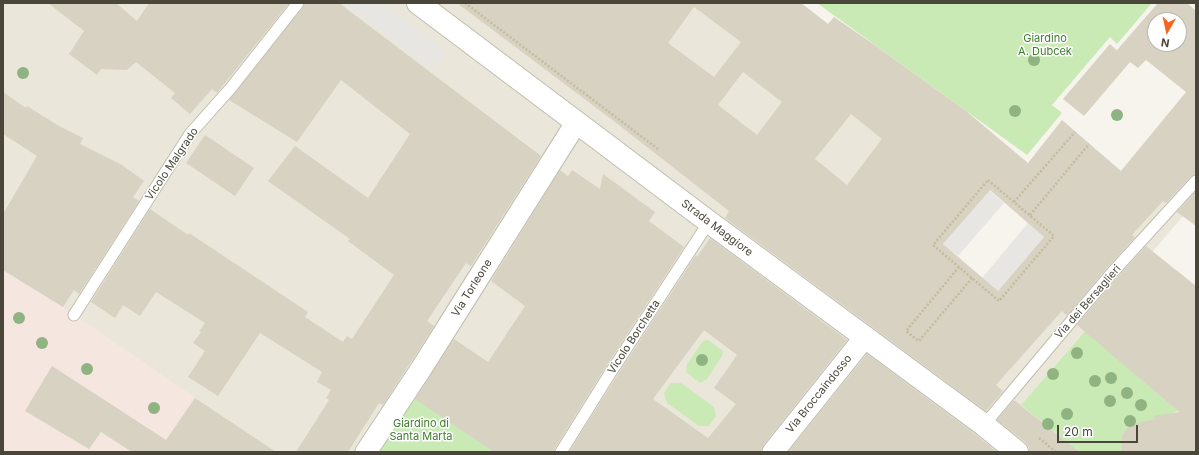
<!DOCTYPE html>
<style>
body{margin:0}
#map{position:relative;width:1199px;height:455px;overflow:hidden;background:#f6f4ec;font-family:Inter,sans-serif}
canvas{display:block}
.frame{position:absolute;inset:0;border:4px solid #4a4639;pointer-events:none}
.north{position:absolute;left:1147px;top:12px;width:40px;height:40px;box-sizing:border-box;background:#fff;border:1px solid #b7b5b0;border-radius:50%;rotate:189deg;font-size:11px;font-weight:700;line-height:16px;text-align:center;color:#4a4639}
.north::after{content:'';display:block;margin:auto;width:14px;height:18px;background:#f96320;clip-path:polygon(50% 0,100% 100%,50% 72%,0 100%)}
.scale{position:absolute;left:1057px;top:425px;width:81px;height:18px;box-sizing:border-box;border:2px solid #4a4639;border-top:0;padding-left:5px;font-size:12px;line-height:14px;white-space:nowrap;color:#4a4639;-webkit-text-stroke:3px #fff;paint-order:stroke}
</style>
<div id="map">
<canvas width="1199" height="455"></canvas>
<div class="frame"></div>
<div class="north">N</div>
<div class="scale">20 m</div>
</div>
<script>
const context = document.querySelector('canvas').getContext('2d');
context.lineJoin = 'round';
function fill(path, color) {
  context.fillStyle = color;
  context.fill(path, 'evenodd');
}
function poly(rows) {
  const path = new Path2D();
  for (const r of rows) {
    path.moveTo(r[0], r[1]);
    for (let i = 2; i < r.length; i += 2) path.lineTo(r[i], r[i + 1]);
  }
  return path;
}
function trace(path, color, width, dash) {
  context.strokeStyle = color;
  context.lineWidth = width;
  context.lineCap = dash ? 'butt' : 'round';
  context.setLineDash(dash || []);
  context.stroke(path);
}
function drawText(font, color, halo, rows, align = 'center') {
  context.font = font + ' Inter,sans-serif';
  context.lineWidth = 3;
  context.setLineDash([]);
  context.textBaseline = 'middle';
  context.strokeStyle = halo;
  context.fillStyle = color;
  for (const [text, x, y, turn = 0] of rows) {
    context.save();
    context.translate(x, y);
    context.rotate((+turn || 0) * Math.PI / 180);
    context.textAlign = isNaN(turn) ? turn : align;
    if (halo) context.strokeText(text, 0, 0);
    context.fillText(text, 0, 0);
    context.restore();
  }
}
const residential = poly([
 [3,3,801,3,828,24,834,17,966,111,984,126,865,263,984,398,1060,313,1196,165,1196,201,1004,425,1038,452,3,452]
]);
const medical = poly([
 [3,270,63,307,241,429,226,452,3,452]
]);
const green = poly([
 [817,3,1152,3,1117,44,1110,37,1052,105,1062,113,1027,155],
 [1085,331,1178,411,1161,418,1155,416,1155,422,1129,425,1122,435,1122,442,1127,452,1080,452,1021,405],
 [708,340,723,351,722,356,707,379,700,383,686,372,687,364,703,341],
 [671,383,681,383,714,407,716,416,709,426,699,426,667,403,664,393],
 [415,399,494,452,379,452]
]);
const parking = poly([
 [344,3,382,3,447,52,432,70],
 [989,190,1004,203,958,256,943,244],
 [1028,223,1044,237,998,291,982,278]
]);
const building = poly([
 [48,3,116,3,137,21,149,3,289,3,217,93,212,89,190,114,171,98,175,93,136,62,127,70,101,69,97,75,69,54,84,31],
 [305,3,339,3,541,156,471,266,466,263,427,321,434,326,383,405,379,403,348,452,296,452,329,400,326,398,331,390,317,382,322,372,260,333,218,396,188,377,205,351,193,343,201,332,199,331,205,323,156,292,140,316,123,305,115,318,91,302,150,209,188,235,189,233,308,312,305,317,343,342,347,336,352,339,394,275,348,241,350,239,268,181,295,146,368,198,410,134,341,80,297,142,229,100,303,7],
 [457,3,801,3,828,24,834,17,876,46,966,111,1028,163,1062,120,1121,171,1186,92,1146,60,1138,68,1130,62,1084,116,1063,99,1110,44,1121,54,1117,50,1158,3,1187,3,1196,11,1196,174,1191,176,1166,203,1163,201,1132,235,1135,237,1105,270,1067,316,1062,311,996,385,1003,391,986,411,725,218,729,211,615,122],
 [694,7,741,42,714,77,668,43],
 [1155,20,1179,20,1179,44,1155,44],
 [743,72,782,102,757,135,718,105],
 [851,114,882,139,847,185,815,159],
 [990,190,1044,237,998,291,943,244],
 [3,92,26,108,27,106,59,126,83,138,80,144,122,165,144,181,133,197,139,201,79,294,74,290,63,307,3,270,3,214,37,156,3,134],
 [205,135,254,168,235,196,186,163],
 [560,170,568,176,572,170,600,189,603,174,655,212,649,221,684,247,603,371,555,448,554,452,494,452,415,399,454,339,488,362,525,306,491,281],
 [1196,191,1196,226,1177,212],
 [710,238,847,340,764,444,761,452,569,452,615,379,696,255,697,257],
 [704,330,737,355,714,388,736,404,708,438,653,399],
 [1146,246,1196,286,1196,452,1121,452,1122,435,1129,425,1155,419,1154,416,1179,412,1077,325,1115,280],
 [867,354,976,435,997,452,788,452],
 [52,366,166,440,195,398,276,452,132,452,101,432,89,449,25,411],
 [1014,400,1080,452,1029,452,1029,447,1025,442,997,420]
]);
const path = poly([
 [465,3,658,149],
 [988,180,1054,236,999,301,933,245,988,180],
 [1014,202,1075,132],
 [1030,215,1089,144],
 [959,267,906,331,912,336,919,341,972,278],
 [1039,438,1056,452]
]);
const service = poly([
 [74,315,190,134,230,89,298,3],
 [984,425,1110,275,1196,181],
 [561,452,609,375,709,222]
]);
const minor = poly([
 [366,452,421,369,576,123],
 [773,452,865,337]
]);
const tertiary = poly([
 [418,3,709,222,984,425,1017,452]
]);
const trees = [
 [1034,60],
 [23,73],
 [1015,111],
 [1117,115],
 [19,318],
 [42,343],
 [1077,353],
 [702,360],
 [87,369],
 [1053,374],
 [1111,378],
 [1095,381],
 [1127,393],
 [1110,401],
 [1141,405],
 [154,408],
 [1067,414],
 [1130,421],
 [1048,424]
];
const parkNames = [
 ["Giardino",1045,39],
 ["A. Dubcek",1045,52],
 ["Giardino di",421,424],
 ["Santa Marta",421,437]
];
const streetNames = [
 ["Vicolo Malgrado",172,164,-56],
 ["Strada Maggiore",717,228,37],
 ["Via Torleone",472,288,-58],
 ["Via dei Bersaglieri",1088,302,-49],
 ["Vicolo Borchetta",634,337,-57],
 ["Via Broccaindosso",819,394,-51]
];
fill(residential, '#eae7da');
fill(medical, '#f6e6e0');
fill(green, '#c9e9b5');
fill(parking, '#e8e6e3');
fill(building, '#d7d2c1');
trace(service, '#c1beae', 13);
trace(minor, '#c1beae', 23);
trace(tertiary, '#c1beae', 24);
trace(path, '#c3bc9f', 2.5, [2, 2]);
trace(service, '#fff', 11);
trace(minor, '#fff', 21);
trace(tertiary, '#fff', 22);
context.fillStyle = '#90b382';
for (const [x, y] of trees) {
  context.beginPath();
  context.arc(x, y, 6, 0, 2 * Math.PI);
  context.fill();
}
drawText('11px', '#3d7d2b', '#fff', parkNames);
drawText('11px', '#4a4639', '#fff', streetNames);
</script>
